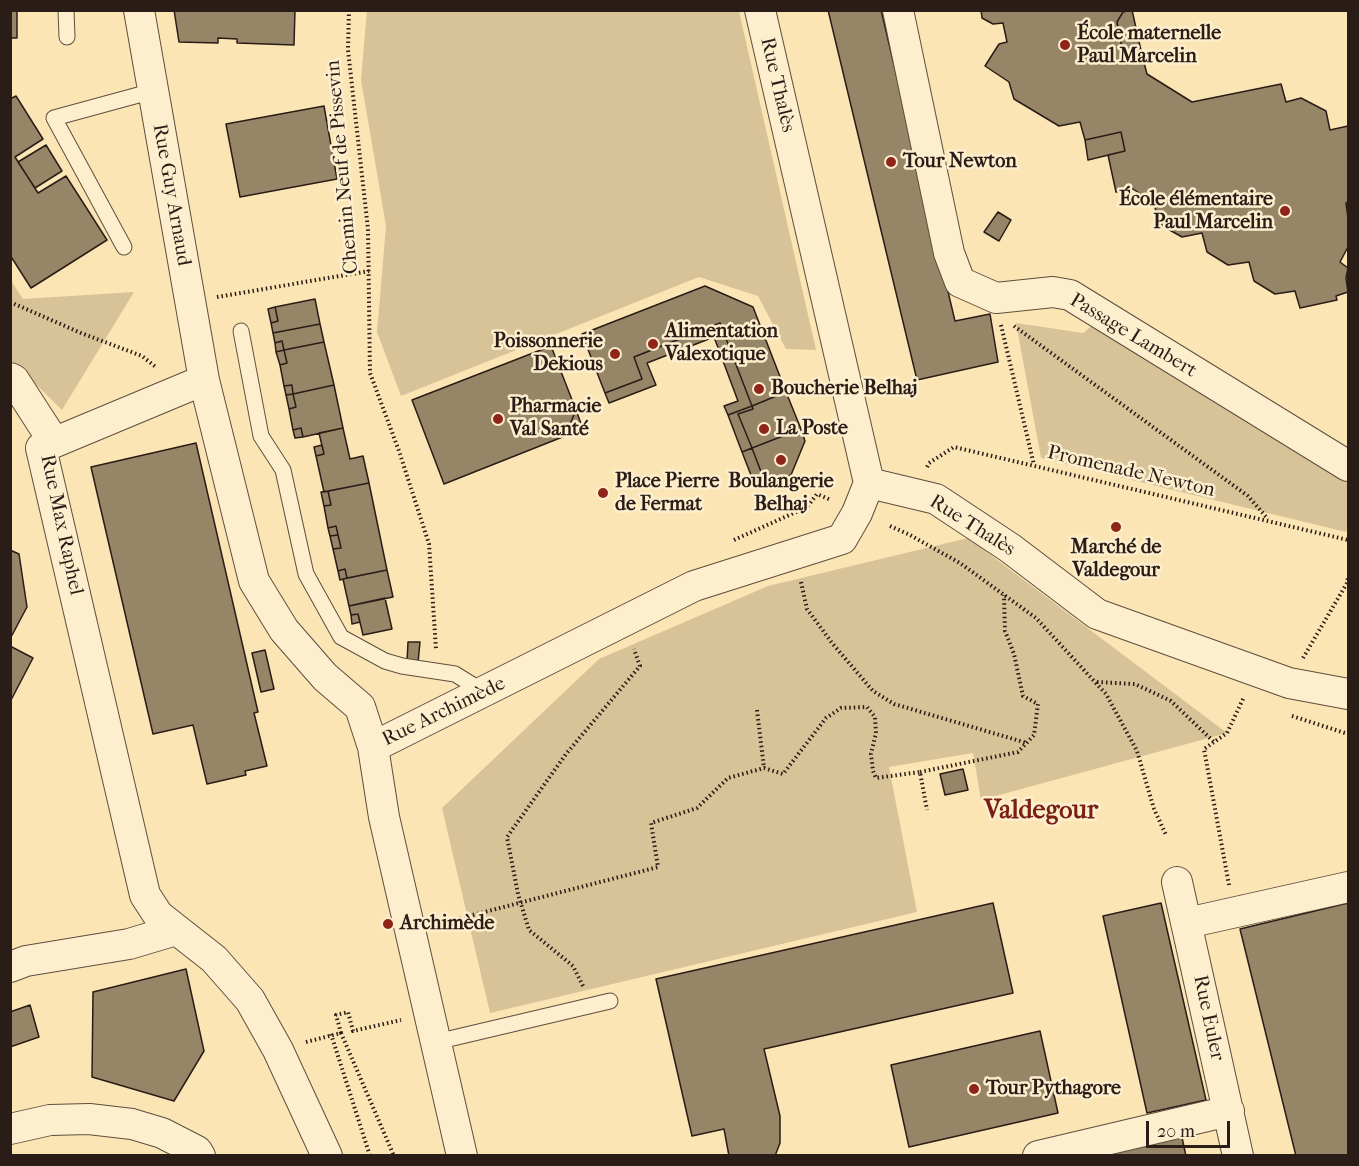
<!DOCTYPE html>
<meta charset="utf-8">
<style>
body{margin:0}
#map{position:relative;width:1359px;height:1166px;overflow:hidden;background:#fce5b4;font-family:"IM FELL French Canon",serif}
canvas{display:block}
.frame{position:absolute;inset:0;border:12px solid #2a1c16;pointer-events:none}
.scale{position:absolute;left:1146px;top:1121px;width:84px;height:27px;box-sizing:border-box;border:3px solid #2a1c16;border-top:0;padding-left:8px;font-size:18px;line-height:21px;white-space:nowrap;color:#2a1c16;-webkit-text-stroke:4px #fdeece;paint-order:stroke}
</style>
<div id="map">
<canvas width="1359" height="1166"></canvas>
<div class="frame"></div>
<div class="scale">20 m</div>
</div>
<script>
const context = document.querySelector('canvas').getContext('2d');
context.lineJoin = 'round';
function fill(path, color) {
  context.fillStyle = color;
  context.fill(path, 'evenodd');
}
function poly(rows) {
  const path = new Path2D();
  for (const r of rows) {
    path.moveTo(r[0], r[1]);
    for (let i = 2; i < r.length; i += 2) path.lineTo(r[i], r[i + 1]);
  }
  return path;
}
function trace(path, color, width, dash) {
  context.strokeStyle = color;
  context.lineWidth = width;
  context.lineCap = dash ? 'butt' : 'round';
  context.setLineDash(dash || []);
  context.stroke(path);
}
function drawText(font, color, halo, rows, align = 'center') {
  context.font = font + ' "IM FELL French Canon",serif';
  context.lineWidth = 5;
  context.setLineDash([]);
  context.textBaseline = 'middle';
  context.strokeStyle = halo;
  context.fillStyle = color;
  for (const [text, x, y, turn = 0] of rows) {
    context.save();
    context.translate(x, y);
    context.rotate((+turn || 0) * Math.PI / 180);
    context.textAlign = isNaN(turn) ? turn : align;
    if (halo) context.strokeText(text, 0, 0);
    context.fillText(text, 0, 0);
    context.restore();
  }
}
const green = poly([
 [367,10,739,11,816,350,786,349,758,296,699,277,401,396,377,332,386,226,361,80],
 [10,279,23,299,134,292,62,410,11,360],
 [1016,323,1083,333,1094,324,1348,480,1348,525,1346,532,1041,458],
 [968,538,1227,733,981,800,973,753,889,767,917,912,490,1013,442,808,599,659,768,586]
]);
const building = poly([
 [10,10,17,10,17,38,10,38,10,10],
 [174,10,295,10,294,45,237,43,237,39,218,38,218,43,179,42,174,10],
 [828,10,881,10,955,321,990,314,998,362,917,380,828,10],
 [981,10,1128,10,1123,12,1117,22,1124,59,1142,55,1147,74,1192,102,1281,84,1286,102,1301,98,1326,111,1330,130,1348,126,1348,202,1346,203,1348,218,1348,247,1340,262,1348,268,1346,278,1348,292,1336,296,1337,300,1300,308,1295,291,1275,294,1254,281,1249,262,1228,265,1207,252,1202,233,1182,237,1159,224,1154,203,1133,189,1116,192,1108,155,1125,151,1121,132,1085,140,1080,122,1059,126,1014,99,1009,82,985,66,999,44,1007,42,1003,23,993,24,982,18,981,10],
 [1132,10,1142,55,1124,59,1117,22,1123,12,1132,10],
 [16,96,43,139,15,157,38,193,66,176,107,240,31,288,10,255,10,99,16,96],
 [324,106,337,179,240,197,226,124,324,106],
 [1121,132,1125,151,1088,160,1085,140,1121,132],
 [46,145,62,171,35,188,18,162,46,145],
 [998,212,1011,220,999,241,984,232,998,212],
 [705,286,753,307,786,392,752,406,720,323,634,357,642,379,605,393,582,334,705,286],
 [315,299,320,324,273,333,271,323,278,321,275,307,315,299],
 [275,307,278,321,271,323,268,309,275,307],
 [720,323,752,406,728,415,724,406,738,401,714,337,647,363,656,385,609,403,605,393,642,379,634,357,720,323],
 [320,324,324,342,284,350,282,341,275,343,273,333,320,324],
 [282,341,284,350,276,352,275,343,282,341],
 [324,342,334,385,293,394,292,385,284,386,280,365,287,363,284,350,324,342],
 [551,346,576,410,565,436,444,484,412,400,551,346],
 [284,350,287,363,280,365,276,352,284,350],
 [292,385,293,394,286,395,284,386,292,385],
 [334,385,343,428,303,437,301,428,293,430,289,409,296,407,293,394,334,385],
 [786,392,801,429,752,448,738,414,753,409,752,406,786,392],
 [293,394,296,407,289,409,286,395,293,394],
 [752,406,753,409,738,414,752,448,742,452,728,415,752,406],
 [576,410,583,429,565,436,576,410],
 [301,428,303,437,295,438,293,430,301,428],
 [343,428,350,459,363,456,369,483,324,492,316,456,324,454,319,433,343,428],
 [801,429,805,441,791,475,766,485,752,448,801,429],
 [196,443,258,712,254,713,267,766,245,771,246,775,207,784,193,725,153,734,91,467,196,443],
 [322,445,324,454,316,456,314,447,322,445],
 [752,448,766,485,756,488,742,452,752,448],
 [369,483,387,570,347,578,345,569,338,571,333,549,341,548,336,526,328,528,324,506,331,505,328,491,369,483],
 [328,491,331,505,324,506,321,492,328,491],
 [336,526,338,535,330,536,328,528,336,526],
 [338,535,341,548,333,549,330,536,338,535],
 [10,550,19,554,27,607,10,639,10,550],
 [345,569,347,578,340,580,338,571,345,569],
 [387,570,393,597,349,606,343,579,387,570],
 [385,598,392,629,363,635,358,614,351,615,349,606,385,598],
 [358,614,360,622,352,624,351,615,358,614],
 [408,642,420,642,418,663,407,662,408,642],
 [10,646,33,658,10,702,10,646],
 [265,650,274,689,261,692,252,653,265,650],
 [963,769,968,790,945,795,940,774,963,769],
 [993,903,1013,993,764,1049,780,1116,780,1143,775,1156,729,1156,724,1129,692,1136,656,979,993,903],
 [1161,903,1206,1100,1147,1113,1103,916,1161,903],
 [1348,903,1348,1156,1296,1156,1240,929,1348,903],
 [186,969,204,1051,174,1101,92,1077,93,992,186,969],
 [30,1005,39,1037,10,1047,10,1012,30,1005],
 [1040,1031,1058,1113,909,1147,891,1065,1040,1031],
 [1181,1133,1186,1156,1083,1156,1181,1133]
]);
const path = poly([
 [349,10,348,50,368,229,370,373,399,451,429,544,436,649],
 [217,297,369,271],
 [10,302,81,333,142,356,157,368],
 [1001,325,1034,465],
 [1014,326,1248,496,1268,519],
 [927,467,929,463,954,447,1348,540],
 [890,526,908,534,960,563,1036,618,1106,694,1137,751,1154,809,1166,835],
 [734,540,807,507,817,494,831,500],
 [801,582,807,609,832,643,873,691,894,704,1027,743],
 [1303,658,1347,583,1348,577],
 [1097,682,1135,684,1171,701,1214,742],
 [757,710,764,768],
 [1292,716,1348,734],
 [920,772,1018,752,1034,735,1038,704,1023,696,1014,654,1005,631,1004,595],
 [1229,885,1204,749,1227,733,1244,697],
 [438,924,658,867,651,823,697,808,728,778,764,768,783,774,826,718,841,708,867,707,875,717,876,733,871,754,873,771,876,778,920,772,927,810],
 [583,986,573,966,529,930,518,894,507,837,566,754,640,666,634,649],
 [341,1033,336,1015,348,1012,353,1031,401,1020],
 [331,1034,370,1156],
 [306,1042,341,1033,394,1156]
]);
const service = poly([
 [66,10,67,37],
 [124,247,54,118,153,91],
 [241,331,261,436,283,470,306,574,341,637,385,661,402,666,455,674,484,692],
 [436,1042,610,1001]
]);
const minor = poly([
 [139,10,204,380,254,581,284,630,325,677,360,707,373,747,384,817,462,1156],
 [760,10,869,483],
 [898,10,949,253,960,282,996,298,1053,292,1070,295,1348,466],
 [10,378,14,380,54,442],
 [204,380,41,448,145,895,158,915,214,959,250,1000,278,1050,327,1156],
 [869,483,936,499,1010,548,1097,614,1289,683,1348,694],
 [373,747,694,586,842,539,857,513,869,483],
 [1177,882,1238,1156],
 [1187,923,1348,887],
 [10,967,26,961,129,944,176,930],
 [10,1129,50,1120,89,1119,132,1124,162,1133,197,1151,200,1156],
 [1038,1156,1229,1111]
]);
const markers = [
 [1065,45,6,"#8f2418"],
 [891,162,6,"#8f2418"],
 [1285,211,6,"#8f2418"],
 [653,344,6,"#8f2418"],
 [615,354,6,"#8f2418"],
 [759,389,6,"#8f2418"],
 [498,419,6,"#8f2418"],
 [764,429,6,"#8f2418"],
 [781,460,6,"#8f2418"],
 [603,493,6,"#8f2418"],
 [1116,527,6,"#8f2418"],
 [388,924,6,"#8f2418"],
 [974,1089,6,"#8f2418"]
];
const poiNames = [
 ["École maternelle",1077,34],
 ["Paul Marcelin",1077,57],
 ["Tour Newton",903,162],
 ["École élémentaire",1273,200,"right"],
 ["Paul Marcelin",1273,223,"right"],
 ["Alimentation",665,332],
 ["Valexotique",665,355],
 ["Poissonnerie",603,342,"right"],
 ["Dekious",603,365,"right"],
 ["Boucherie Belhaj",771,389],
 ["Pharmacie",510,407],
 ["Val Santé",510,430],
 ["La Poste",776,429],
 ["Place Pierre",615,482],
 ["de Fermat",615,505],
 ["Boulangerie",781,482,"center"],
 ["Belhaj",781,505,"center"],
 ["Marché de",1116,548,"center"],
 ["Valdegour",1116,571,"center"],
 ["Archimède",400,924],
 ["Tour Pythagore",986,1089]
];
const streetNames = [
 ["Rue Thalès",777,85,77],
 ["Chemin Neuf de Pissevin",343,167,-95],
 ["Rue Guy Arnaud",171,195,80],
 ["Passage Lambert",1133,336,31],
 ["Promenade Newton",1131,472,13],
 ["Rue Max Raphel",61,525,78],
 ["Rue Thalès",972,526,32],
 ["Rue Archimède",444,712,-26],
 ["Rue Euler",1208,1018,78]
];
const districtNames = [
 ["Valdegour",1041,812]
];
fill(green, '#d8c399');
fill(building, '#978568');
trace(building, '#2a1c16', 1.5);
trace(service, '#5e4e3e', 17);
trace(minor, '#5e4e3e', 32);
trace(path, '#2a1c16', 4, [1.5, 3]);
trace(service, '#fdeece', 15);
trace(minor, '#fdeece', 30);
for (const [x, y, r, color] of markers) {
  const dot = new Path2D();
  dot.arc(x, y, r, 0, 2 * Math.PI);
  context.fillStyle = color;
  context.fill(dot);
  trace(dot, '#fdeece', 2);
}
drawText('bold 20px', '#2a1c16', '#fdeece', poiNames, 'left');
drawText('20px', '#2a1c16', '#fdeece', streetNames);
drawText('bold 26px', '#7a1f14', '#fdeece', districtNames);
</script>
